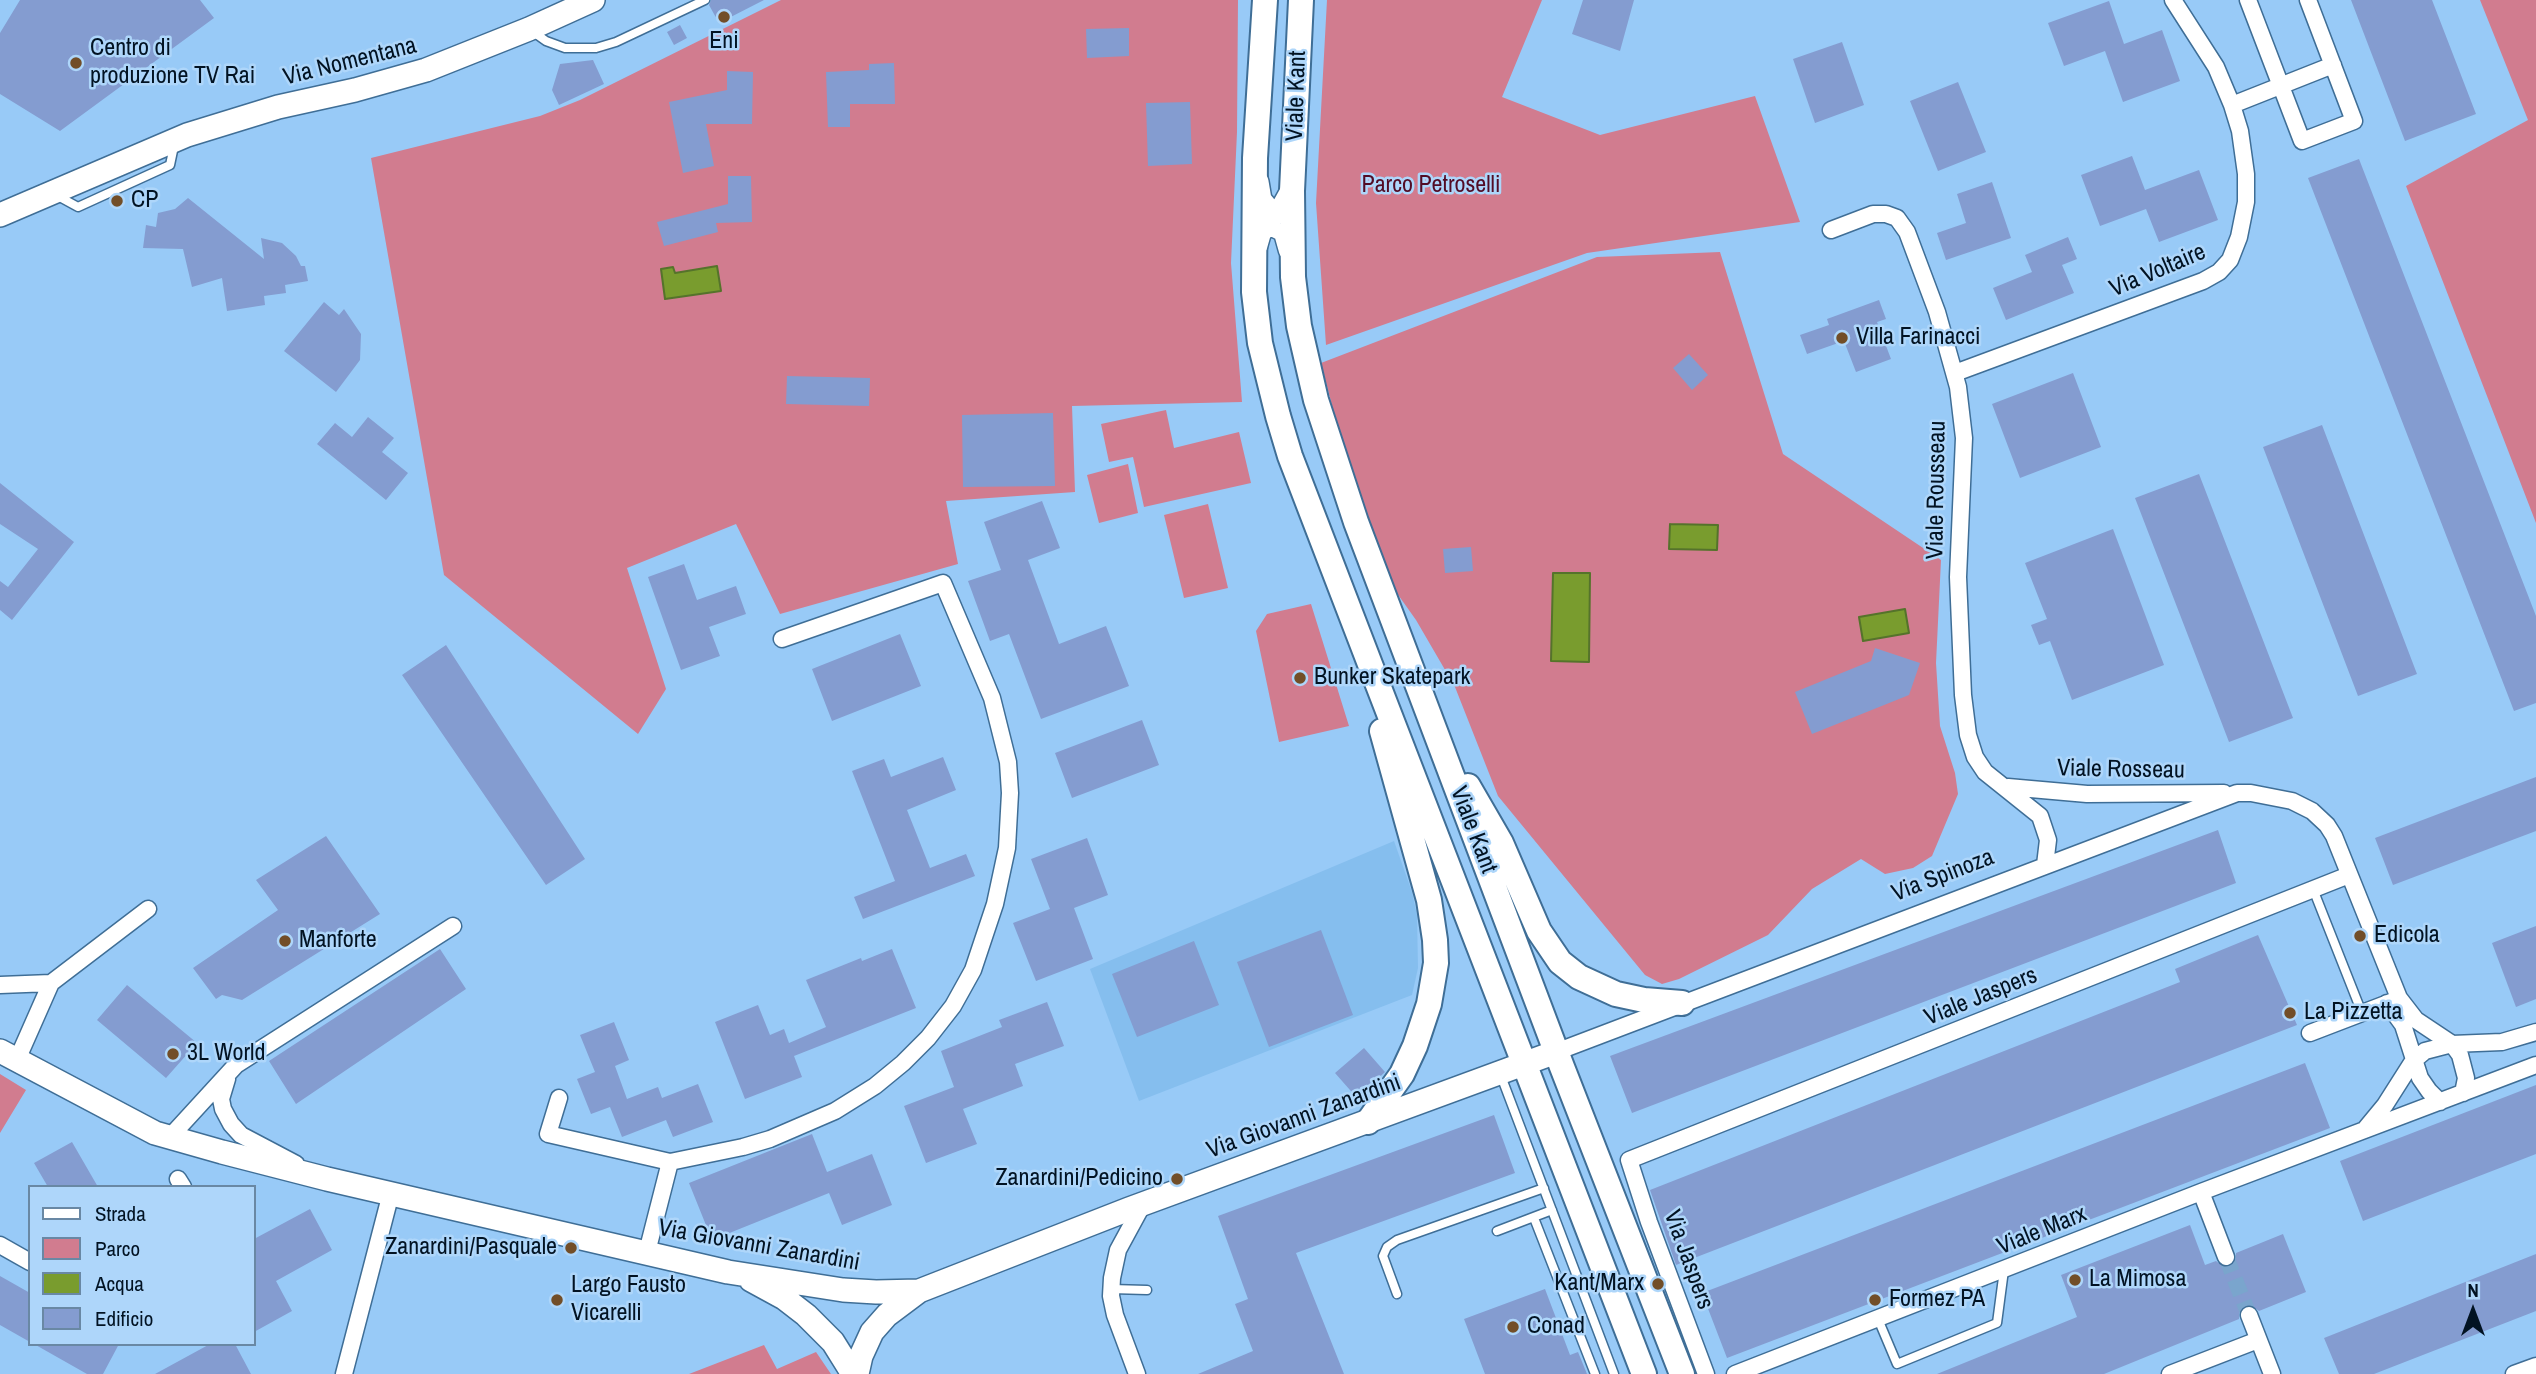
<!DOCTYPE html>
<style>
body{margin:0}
#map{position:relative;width:2536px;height:1374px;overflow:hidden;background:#98caf7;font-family:"Archivo Narrow",sans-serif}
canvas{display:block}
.legend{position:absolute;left:28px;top:1185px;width:228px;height:161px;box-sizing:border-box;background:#aed6fa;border:2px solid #6988a4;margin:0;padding:9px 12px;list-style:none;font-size:21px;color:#021323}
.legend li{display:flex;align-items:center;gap:14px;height:35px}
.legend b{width:35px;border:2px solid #6988a4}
.north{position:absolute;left:2438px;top:1276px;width:70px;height:70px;-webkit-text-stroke:5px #aed6fa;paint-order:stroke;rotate:0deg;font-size:19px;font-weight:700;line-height:28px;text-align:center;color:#021323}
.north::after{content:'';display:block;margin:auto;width:24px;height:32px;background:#021323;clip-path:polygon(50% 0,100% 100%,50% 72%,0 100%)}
</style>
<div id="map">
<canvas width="2536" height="1374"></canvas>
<ul class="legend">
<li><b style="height:9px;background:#fff"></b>Strada</li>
<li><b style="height:19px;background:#d17c8f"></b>Parco</li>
<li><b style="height:19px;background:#799c2e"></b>Acqua</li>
<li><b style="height:19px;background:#849cd0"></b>Edificio</li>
</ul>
<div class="north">N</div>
</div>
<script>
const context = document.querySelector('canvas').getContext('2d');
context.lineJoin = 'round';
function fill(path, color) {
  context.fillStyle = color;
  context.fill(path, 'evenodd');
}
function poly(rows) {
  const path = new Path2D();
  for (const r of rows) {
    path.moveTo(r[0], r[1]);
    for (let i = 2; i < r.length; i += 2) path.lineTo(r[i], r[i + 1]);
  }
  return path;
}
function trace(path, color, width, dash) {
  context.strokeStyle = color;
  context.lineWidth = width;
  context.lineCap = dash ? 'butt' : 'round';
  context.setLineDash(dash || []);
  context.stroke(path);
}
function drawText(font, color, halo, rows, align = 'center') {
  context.font = font + ' "Archivo Narrow",sans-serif';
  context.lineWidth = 5;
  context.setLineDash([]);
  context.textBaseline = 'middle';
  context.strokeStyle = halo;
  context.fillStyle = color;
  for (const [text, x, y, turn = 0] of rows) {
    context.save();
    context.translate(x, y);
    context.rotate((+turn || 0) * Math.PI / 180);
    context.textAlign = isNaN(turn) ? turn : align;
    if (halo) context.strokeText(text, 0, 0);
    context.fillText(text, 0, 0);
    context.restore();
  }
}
const built = poly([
 [1394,841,1412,892,1417,915,1418,968,1412,995,1139,1101,1090,969]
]);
const green = poly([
 [781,0,1238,0,1237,132,1231,263,1242,402,1072,406,1075,492,946,501,958,564,780,614,736,524,627,568,666,689,638,734,444,575,371,158,540,116,580,100],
 [1327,0,1542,0,1502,97,1600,135,1755,96,1800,222,1587,253,1326,345,1316,203],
 [2480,0,2536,0,2536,523,2406,186,2528,120],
 [1720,252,1783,454,1941,560,1936,663,1940,726,1955,773,1958,794,1932,856,1913,868,1885,874,1861,859,1812,889,1768,935,1679,979,1662,984,1645,975,1498,796,1455,687,1416,620,1389,582,1341,440,1321,363,1597,257],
 [1166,410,1174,448,1239,432,1251,483,1144,507,1133,457,1109,462,1101,424],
 [1128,464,1138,513,1099,523,1087,475],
 [1208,504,1228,588,1184,598,1164,515],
 [1311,604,1349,726,1279,742,1256,631,1267,614],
 [0,1074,26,1090,0,1133],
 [764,1345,777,1369,816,1352,831,1374,689,1374]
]);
const water = poly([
 [717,266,721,291,665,299,661,269,673,267,675,273,717,266],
 [1670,524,1718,525,1717,550,1669,549,1670,524],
 [1553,573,1590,573,1589,662,1551,661,1553,573],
 [1905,609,1909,633,1863,641,1859,617,1905,609]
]);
const building = poly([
 [20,0,200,0,214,18,60,131,0,94,0,33],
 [711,0,764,0,719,23,709,5],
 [1583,0,1634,0,1620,51,1572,34],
 [2351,0,2432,0,2476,114,2405,141],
 [2109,1,2124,44,2162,30,2180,81,2123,102,2105,51,2064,66,2048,23],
 [680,25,687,38,674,45,667,32],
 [1129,28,1129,56,1087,58,1086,29],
 [1842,42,1864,105,1815,123,1793,59],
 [593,60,604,84,559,105,552,90,560,64],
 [894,63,895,104,850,104,850,127,828,127,826,72,869,70,869,64],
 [727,71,753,72,752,124,706,124,714,166,683,173,669,102,727,90],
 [1958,82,1986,152,1938,171,1910,101],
 [1190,102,1192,164,1148,166,1146,103],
 [2132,156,2145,190,2199,170,2218,220,2159,242,2146,209,2100,226,2081,175],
 [2359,159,2536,616,2536,703,2514,711,2308,178],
 [728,176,751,176,752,222,716,223,718,232,664,246,657,222,728,204],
 [1992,182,2011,238,1946,260,1937,233,1966,223,1957,194],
 [188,198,264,259,261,238,282,243,296,256,301,266,305,266,308,281,285,285,286,293,264,296,265,305,227,311,222,278,192,287,183,249,143,248,146,225,156,227,158,213,175,209],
 [2068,237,2077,259,2062,265,2074,293,2006,320,1993,288,2032,272,2025,255],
 [1879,300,1886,319,1877,322,1891,359,1856,372,1844,341,1807,354,1800,335,1829,325,1827,319],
 [324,302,339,315,344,309,361,334,360,360,336,392,284,351],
 [1689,354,1708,375,1692,390,1673,368],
 [2073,373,2101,447,2020,478,1992,404],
 [787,376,870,378,869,406,786,404],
 [1053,413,1055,486,963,487,962,415],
 [368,417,394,438,382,452,408,473,386,500,317,444,335,423,352,437],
 [2322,425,2417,674,2358,696,2263,447],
 [2199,474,2293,718,2229,742,2135,498],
 [0,483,74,542,12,620,0,610,0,581,8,587,38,549,0,524],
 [1042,501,1060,548,1028,560,1059,644,1106,626,1129,686,1041,719,1009,634,990,641,968,581,1001,570,984,522],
 [2113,529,2164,665,2072,700,2050,641,2039,645,2031,625,2047,619,2025,563],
 [1471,547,1473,571,1445,573,1443,549],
 [684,564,697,600,736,586,746,614,709,627,720,656,681,670,648,577],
 [900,634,921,686,832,721,812,669],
 [446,645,585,859,546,885,402,675],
 [1875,648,1920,663,1909,695,1812,734,1795,692,1871,661],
 [1142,720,1159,765,1072,798,1055,753],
 [943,757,956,790,907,810,930,868,966,854,975,876,863,919,854,897,895,881,852,771,884,759,891,777],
 [2536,777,2536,831,2393,885,2375,838],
 [2218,830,2236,883,1632,1113,1610,1056],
 [326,836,380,914,242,1000,222,995,216,999,193,968,278,910,256,880],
 [1087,838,1108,895,1074,908,1093,959,1036,981,1013,923,1050,909,1031,859],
 [2536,926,2536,999,2516,1007,2492,943],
 [1321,930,1353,1015,1269,1047,1237,962],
 [2258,935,2297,1025,1676,1265,1650,1190,2180,982,2175,969],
 [1194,941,1219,1005,1137,1037,1112,974],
 [440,949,466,989,296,1104,269,1061],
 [892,949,916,1008,794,1056,802,1077,745,1099,715,1022,758,1005,770,1035,784,1029,789,1043,826,1027,806,980,861,958,862,961],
 [127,985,197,1043,166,1078,97,1020],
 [1047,1002,1064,1046,1015,1064,1023,1086,963,1109,977,1144,926,1163,904,1106,954,1087,941,1051,1002,1027,999,1020],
 [614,1022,629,1060,615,1066,627,1099,658,1087,662,1098,698,1084,713,1122,673,1137,666,1120,622,1137,610,1107,591,1114,577,1079,595,1072,580,1035],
 [1364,1048,1385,1072,1357,1098,1335,1073],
 [2305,1063,2330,1128,1727,1358,1702,1293],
 [2536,1085,2536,1154,2363,1221,2340,1161],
 [1494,1115,1515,1173,1296,1253,1344,1374,1198,1374,1253,1351,1235,1304,1248,1299,1218,1216],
 [812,1134,827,1172,872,1154,892,1205,842,1225,829,1193,712,1240,689,1183],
 [72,1142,98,1187,48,1187,34,1163],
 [310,1209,332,1250,276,1281,292,1311,254,1332,254,1239],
 [2190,1225,2205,1265,2216,1261,2224,1267,2230,1266,2236,1259,2236,1253,2283,1234,2306,1292,2259,1311,2251,1305,2245,1306,2239,1313,2239,1319,2104,1374,1937,1374,2077,1317,2061,1275],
 [2536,1254,2536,1311,2374,1374,2339,1374,2324,1338],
 [0,1276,30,1293,30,1342,0,1325],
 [1545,1289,1570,1355,1578,1352,1587,1374,1485,1374,1464,1319],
 [34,1344,119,1344,103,1374,87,1374],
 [210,1344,235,1344,251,1374,155,1374]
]);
const streetTunnel = poly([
 [2226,1257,2249,1315]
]);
const lane = poly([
 [532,31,546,41,565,48,596,48,616,42,705,0],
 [56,195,78,207,170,165,174,146],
 [2313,889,2362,1013],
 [1501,1076,1614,1374],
 [1534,1218,1595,1374],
 [1497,1231,1552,1210],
 [1111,1289,1147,1290],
 [1397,1294,1383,1256,1387,1247,1397,1240,1544,1188],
 [1878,1319,1897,1364,1997,1323,2004,1270]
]);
const street = poly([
 [2248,0,2302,141,2354,121,2308,0],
 [2232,105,2333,65],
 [1831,230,1873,214,1886,214,1897,218,1907,232,1937,312,1958,387,1964,438,1958,577,1963,695,1968,735,1975,757,1985,772,2040,816,2048,840,2045,865],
 [1259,247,1263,233,1268,229,1274,229,1282,233,1287,251],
 [1955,373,2203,281,2219,272,2230,260,2239,237,2246,202,2246,174,2240,131,2232,105,2216,67,2173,0],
 [2008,787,2087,794,2224,793],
 [0,985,51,983],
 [2387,1003,2403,1025,2420,1078,2429,1091,2440,1102],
 [2310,1033,2396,1000],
 [1556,1052,2237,793,2251,793,2292,801,2312,811,2327,825,2334,836,2399,998,2416,1020,2452,1044,2460,1055,2466,1078,2463,1093],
 [17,1060,51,983,148,909],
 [227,1079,221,1099,223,1109,231,1124,241,1135,296,1164],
 [559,1098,548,1134,670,1162,743,1147,770,1139,835,1111,875,1086,903,1063,928,1038,953,1006,973,970,995,904,1007,848,1010,793,1008,762,992,698,943,583,782,639],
 [2366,1128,2385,1105,2413,1061,2425,1051,2452,1044,2502,1042,2536,1032],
 [170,1137,236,1065,453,926],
 [178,1179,183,1187],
 [2201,1192,2226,1257],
 [0,1245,30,1262],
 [647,1252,670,1162],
 [2249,1315,2272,1374],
 [344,1374,391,1193],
 [1137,1374,1115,1315,1111,1296,1112,1278,1118,1250,1143,1204],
 [1706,1374,1649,1222,1629,1160,2349,875],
 [1735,1374,2201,1192,2536,1065],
 [2170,1374,2258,1340],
 [2514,1374,2536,1366]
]);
const secondary = poly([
 [1257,182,1260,200,1269,211,1278,212,1282,209,1292,191],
 [0,215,187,135,278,107,355,90,426,70,529,29,593,0],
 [0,1051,155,1133,222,1152,327,1179,728,1272,843,1290,876,1292,919,1291,1129,1209,1556,1052],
 [751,1280,784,1298,806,1315,833,1342,853,1374],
 [857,1374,861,1356,872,1332,887,1315,919,1291]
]);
const primary = poly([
 [1265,0,1255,158,1254,292,1260,343,1278,416,1290,456,1373,672,1644,1374],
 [1301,0,1292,191,1293,277,1299,326,1316,400,1356,522,1562,1067,1682,1374],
 [1468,786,1501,843,1539,931,1560,962,1579,977,1616,994,1644,1000,1682,1003],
 [1368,1122,1402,1074,1415,1046,1429,1004,1436,963,1435,940,1429,900,1382,731]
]);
const markers = [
 [724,17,7,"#724e28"],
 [76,63,7,"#724e28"],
 [117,201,7,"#724e28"],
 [1842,338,7,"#724e28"],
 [1300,678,7,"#724e28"],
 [2360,936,7,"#724e28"],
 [285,941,7,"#724e28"],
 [2290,1013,7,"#724e28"],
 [173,1054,7,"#724e28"],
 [1177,1179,7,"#724e28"],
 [571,1248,7,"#724e28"],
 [2075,1280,7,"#724e28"],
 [1658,1284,7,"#724e28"],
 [557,1300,7,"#724e28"],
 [1875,1300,7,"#724e28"],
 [1513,1327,7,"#724e28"]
];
const poiNames = [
 ["Eni",724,42,"center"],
 ["Centro di",90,49],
 ["produzione TV Rai",90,77],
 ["CP",131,201],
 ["Villa Farinacci",1856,338],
 ["Bunker Skatepark",1314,678],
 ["Edicola",2374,936],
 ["Manforte",299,941],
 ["La Pizzetta",2304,1013],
 ["3L World",187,1054],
 ["Zanardini/Pedicino",1163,1179,"right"],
 ["Zanardini/Pasquale",557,1248,"right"],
 ["La Mimosa",2089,1280],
 ["Kant/Marx",1644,1284,"right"],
 ["Largo Fausto",571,1286],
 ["Vicarelli",571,1314],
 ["Formez PA",1889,1300],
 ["Conad",1527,1327]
];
const streetNames = [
 ["Via Nomentana",350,62,-14],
 ["Viale Kant",1297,96,-88],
 ["Via Voltaire",2158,271,-23],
 ["Viale Rousseau",1937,490,-89],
 ["Viale Rosseau",2121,770,1],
 ["Viale Kant",1473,830,69],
 ["Via Spinoza",1943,876,-21],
 ["Viale Jaspers",1981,997,-22],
 ["Via Giovanni Zanardini",1304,1117,-20],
 ["Viale Marx",2042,1231,-22],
 ["Via Giovanni Zanardini",759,1246,10],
 ["Via Jaspers",1688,1260,70]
];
const parkNames = [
 ["Parco Petroselli",1431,186]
];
fill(built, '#85beee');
fill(green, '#d17c8f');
fill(water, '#799c2e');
trace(water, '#55732b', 2);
fill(building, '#849cd0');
trace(streetTunnel, '#7aa5cd', 16, [16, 8]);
trace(lane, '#3f6e96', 11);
trace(street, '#3f6e96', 19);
trace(secondary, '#3f6e96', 26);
trace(primary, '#3f6e96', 28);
trace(lane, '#fff', 8);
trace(street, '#fff', 16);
trace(secondary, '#fff', 23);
trace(primary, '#fff', 24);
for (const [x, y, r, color] of markers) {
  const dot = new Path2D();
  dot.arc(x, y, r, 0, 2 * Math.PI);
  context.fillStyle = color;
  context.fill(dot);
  trace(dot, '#aed6fa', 2.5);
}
drawText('24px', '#021323', '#aed6fa', poiNames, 'left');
drawText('24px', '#021323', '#aed6fa', streetNames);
drawText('24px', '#520c25', '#aed6fa', parkNames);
</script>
